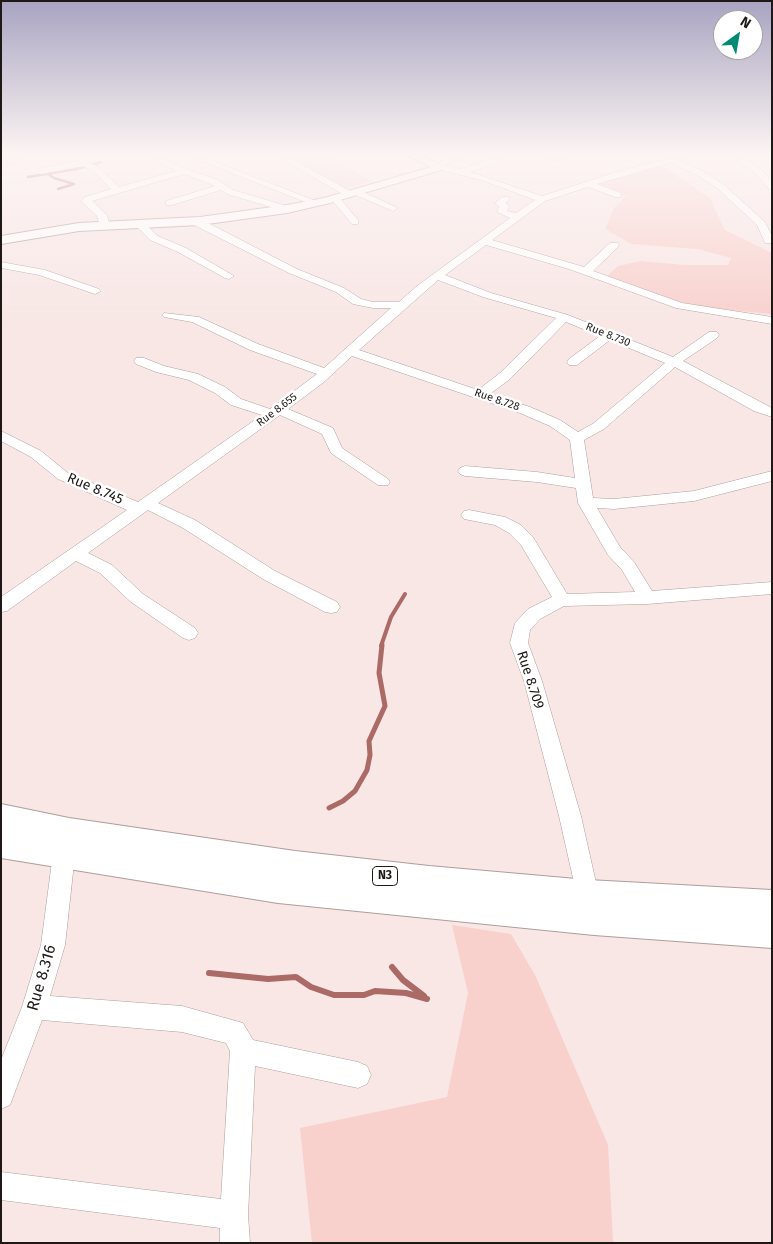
<!DOCTYPE html>
<style>
body{margin:0}
#map{position:relative;width:773px;height:1244px;overflow:hidden;background:#f8e7e5;font-family:"Fira Sans",sans-serif}
canvas{display:block}
.frame{position:absolute;inset:0;border:2px solid #1e1817;pointer-events:none}
.north{position:absolute;left:713px;top:10px;width:50px;height:50px;box-sizing:border-box;background:#fff;border:1px solid #a5a3a2;border-radius:50%;rotate:32deg;font-size:14px;font-weight:700;line-height:20px;text-align:center;color:#1e1817}
.north::after{content:'';display:block;margin:auto;width:18px;height:22px;background:#008b73;clip-path:polygon(50% 0,100% 100%,50% 72%,0 100%)}
</style>
<div id="map">
<canvas width="773" height="1244"></canvas>
<div class="frame"></div>
<div class="north">N</div>
</div>
<script>
const context = document.querySelector('canvas').getContext('2d');
context.lineJoin = 'round';
function fill(path, color) {
  context.fillStyle = color;
  context.fill(path, 'evenodd');
}
function poly(rows) {
  const path = new Path2D();
  for (const r of rows) {
    path.moveTo(r[0], r[1]);
    for (let i = 2; i < r.length; i += 2) path.lineTo(r[i], r[i + 1]);
  }
  return path;
}
function trace(path, color, width, dash) {
  context.strokeStyle = color;
  context.lineWidth = width;
  context.lineCap = dash ? 'butt' : 'round';
  context.setLineDash(dash || []);
  context.stroke(path);
}
function drawText(font, color, halo, rows, align = 'center') {
  context.font = font + ' "Fira Sans",sans-serif';
  context.lineWidth = 5;
  context.setLineDash([]);
  context.textBaseline = 'middle';
  context.strokeStyle = halo;
  context.fillStyle = color;
  for (const [text, x, y, turn = 0] of rows) {
    context.save();
    context.translate(x, y);
    context.rotate((+turn || 0) * Math.PI / 180);
    context.textAlign = isNaN(turn) ? turn : align;
    if (halo) context.strokeText(text, 0, 0);
    context.fillText(text, 0, 0);
    context.restore();
  }
}
const built = poly([
 [323,153,372,181,342,189,293,161]
]);
const green = poly([
 [1,153,32,153,15,165,1,168],
 [533,153,636,153,636,154,608,159,586,154,556,162],
 [658,163,710,198,725,230,772,253,772,314,705,308,645,294,606,277,618,266,640,261,685,265,728,265,731,258,698,249,631,244,605,229,614,208,626,196,598,183],
 [452,925,511,934,536,977,608,1145,613,1243,312,1243,300,1128,447,1097,468,993]
]);
const streamFar3 = poly([
 [47,173,54,178,74,184,58,189],
 [28,177,77,169,101,162]
]);
const streamFar2 = poly([
 [381,646,391,617,405,594]
]);
const streamFar1 = poly([
 [329,808,343,801,355,791,367,770,370,755,369,741,385,706,379,673,382,645]
]);
const stream = poly([
 [392,967,403,980,424,996],
 [209,973,268,979,296,977,311,987,334,995,364,995,375,991,406,993,427,999]
]);
const minor = poly([
 [143,153,154,153,187,169,218,180,233,190,290,207,292,209,290,211,284,211,227,194,221,190,172,205,166,205,166,201,215,186,184,174,92,201,107,215,110,226,105,229,100,226,97,216,81,201,85,197,111,189,93,171,83,166,41,174,37,171,41,168,84,160,99,167,119,187,176,171,143,153],
 [181,153,193,153,321,203,316,206,313,205,181,153],
 [271,153,281,153,352,192,359,190,398,208,393,211,353,194,349,197,346,196,271,153],
 [460,153,471,153,445,165,460,169,494,158,500,158,500,162,470,172,542,196,616,172,668,158,690,153,704,153,680,161,703,171,723,184,765,222,772,236,772,243,765,243,757,225,717,188,697,175,671,163,597,184,621,193,621,197,615,197,588,187,545,201,492,240,584,267,610,243,618,243,619,245,618,247,593,271,682,303,772,317,772,324,676,308,569,269,486,245,445,275,491,293,568,315,673,357,709,332,717,332,719,335,717,338,683,361,772,408,772,417,754,411,675,367,604,429,584,440,593,498,614,499,694,491,772,471,772,481,694,501,614,509,597,508,620,547,634,562,652,591,772,582,772,594,647,604,564,606,540,619,530,630,528,643,542,681,581,816,599,896,596,904,588,907,580,904,577,896,559,816,524,681,510,643,515,623,528,609,552,597,521,545,509,533,495,525,464,519,461,515,464,511,469,510,505,517,521,525,533,537,567,594,635,592,622,570,608,555,578,503,576,488,537,482,465,476,460,474,458,471,460,468,465,466,537,472,575,478,570,440,550,426,520,413,352,356,324,382,288,409,333,428,342,448,388,479,390,482,388,485,378,485,331,453,322,434,280,415,158,503,195,520,275,571,337,602,340,607,337,612,331,613,325,612,263,579,183,528,148,510,88,553,112,565,143,594,195,628,198,633,195,638,189,640,183,638,131,602,100,573,76,561,7,611,1,612,1,597,127,510,58,479,31,457,1,441,1,431,41,451,68,473,138,502,262,415,231,405,215,393,189,380,156,372,136,364,134,361,136,358,144,358,164,366,198,374,225,387,241,399,270,409,317,374,250,350,192,322,164,317,162,315,164,313,199,317,258,344,324,368,391,308,373,308,353,304,336,292,289,273,190,223,190,219,196,219,210,224,297,269,344,288,361,299,373,302,399,302,417,286,510,218,497,212,499,207,495,203,502,197,508,197,510,199,506,203,509,207,507,211,516,213,535,200,484,181,438,169,434,165,460,153],
 [438,280,483,297,556,318,500,373,478,390,359,350,438,280],
 [566,322,600,336,569,359,567,362,569,365,577,365,610,340,665,363,594,423,578,432,560,420,530,407,490,394,510,379,566,322],
 [727,153,737,153,762,170,772,181,772,190,769,189,756,174,727,153],
 [335,195,338,196,358,220,358,224,352,224,332,200,330,198,335,195],
 [139,221,143,222,158,236,186,248,234,276,229,279,225,278,178,252,150,240,134,224,139,221],
 [1,262,45,270,99,289,101,291,95,294,39,275,1,268,1,262],
 [64,843,72,847,75,854,65,945,50,996,182,1006,243,1023,253,1040,358,1062,367,1066,371,1075,367,1084,358,1088,255,1066,248,1215,250,1243,220,1243,220,1228,1,1200,1,1172,221,1199,230,1051,226,1043,182,1032,42,1020,10,1105,1,1109,1,1060,22,1007,41,945,53,854,56,847,64,843]
]);
const major = poly([
 [403,153,417,153,446,167,445,169,330,203,287,213,200,225,79,231,1,244,1,236,79,223,200,217,287,205,324,198,431,167,403,153]
]);
const highway = poly([
 [1,804,69,818,295,851,429,866,588,880,772,890,772,948,594,935,278,903,1,858,1,804]
]);
const farStreetnames = [
 ["Rue 8.730",608,335,22],
 ["Rue 8.728",497,400,19],
 ["Rue 8.655",277,410,-37]
];
const shields = [
 [385,876,25]
];
const shieldNames = [
 ["N3",385,876]
];
const streetNames = [
 ["Rue 8.745",95,489,23],
 ["Rue 8.709",530,680,72]
];
const nearStreetnames = [
 ["Rue 8.316",42,978,-74]
];
fill(built, '#f2d8d6');
fill(green, '#f8d0cc');
trace(streamFar3, '#ab6a65', 2.5);
trace(streamFar2, '#ab6a65', 4);
trace(streamFar1, '#ab6a65', 5);
trace(stream, '#ab6a65', 6);
trace(minor, '#ad9e9c', 1);
trace(major, '#ad9e9c', 2);
trace(highway, '#ad9e9c', 2);
fill(minor, '#fff');
fill(major, '#fff');
fill(highway, '#fff');
const sky = context.createLinearGradient(0, 0, 0, 327);
sky.addColorStop(0, '#a8a4c1');
sky.addColorStop(0.47, '#fcf4f3');
sky.addColorStop(1, '#fcf4f300');
context.fillStyle = sky;
context.fillRect(0, 0, 773, 327);
drawText('11px', '#1e1817', '#fff', farStreetnames);
for (const [x, y, w] of shields) {
  const box = new Path2D();
  box.roundRect(x - w / 2, y - 9.5, w, 19, 4);
  context.fillStyle = '#fff';
  context.fill(box);
  trace(box, '#1e1817', 1);
}
drawText('bold 12px', '#1e1817', null, shieldNames);
drawText('14px', '#1e1817', '#fff', streetNames);
drawText('16px', '#1e1817', '#fff', nearStreetnames);
</script>
